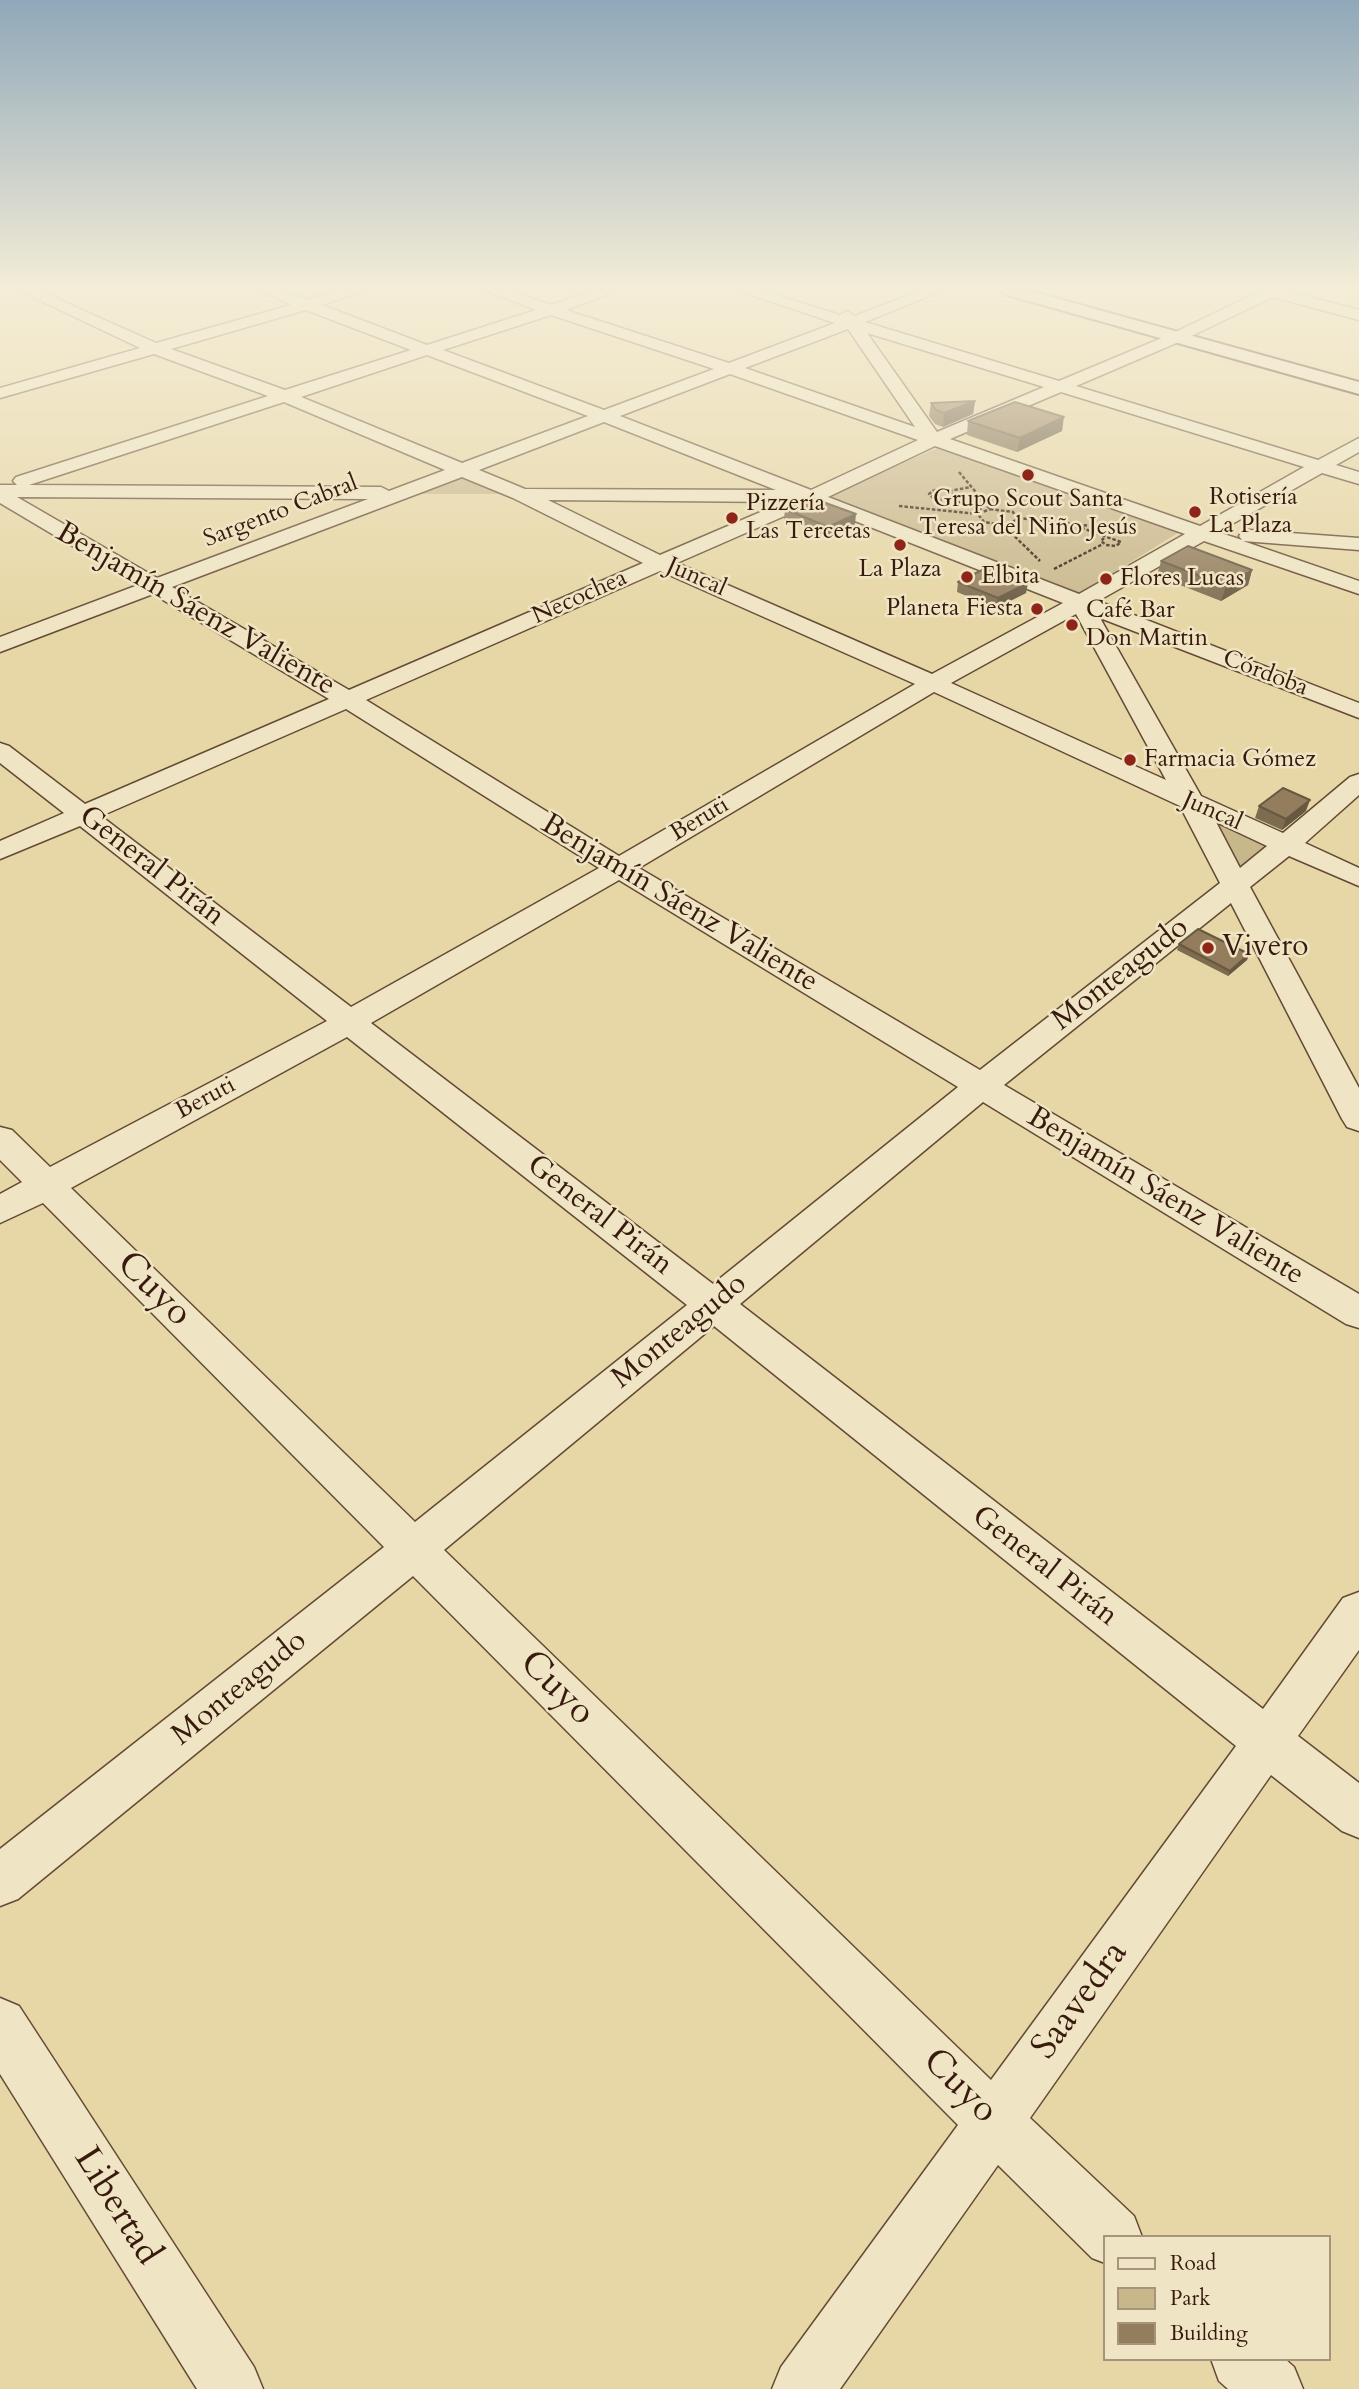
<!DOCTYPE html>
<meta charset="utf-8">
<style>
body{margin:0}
#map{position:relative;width:1359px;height:2389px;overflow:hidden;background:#e7d7a6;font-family:Cardo,serif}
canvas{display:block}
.legend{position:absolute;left:1103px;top:2235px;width:228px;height:126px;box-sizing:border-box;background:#efe5c5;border:2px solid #a6947c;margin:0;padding:9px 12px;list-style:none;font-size:21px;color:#381b0e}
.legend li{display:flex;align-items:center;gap:14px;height:35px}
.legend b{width:35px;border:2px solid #a6947c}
</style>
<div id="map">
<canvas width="1359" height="2389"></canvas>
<ul class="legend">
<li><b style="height:9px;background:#efe5c5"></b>Road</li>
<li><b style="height:19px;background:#c9b78c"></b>Park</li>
<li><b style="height:19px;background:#937d5d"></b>Building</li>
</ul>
</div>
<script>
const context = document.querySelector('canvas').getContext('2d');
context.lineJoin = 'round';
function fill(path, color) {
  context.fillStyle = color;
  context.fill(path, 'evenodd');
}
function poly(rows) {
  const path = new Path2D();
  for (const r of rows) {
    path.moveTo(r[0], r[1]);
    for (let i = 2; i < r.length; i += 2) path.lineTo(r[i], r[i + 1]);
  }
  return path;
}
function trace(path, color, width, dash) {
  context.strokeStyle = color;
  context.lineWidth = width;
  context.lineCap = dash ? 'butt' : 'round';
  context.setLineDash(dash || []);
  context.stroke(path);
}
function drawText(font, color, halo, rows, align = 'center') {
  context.font = font + ' Cardo,serif';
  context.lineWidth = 5;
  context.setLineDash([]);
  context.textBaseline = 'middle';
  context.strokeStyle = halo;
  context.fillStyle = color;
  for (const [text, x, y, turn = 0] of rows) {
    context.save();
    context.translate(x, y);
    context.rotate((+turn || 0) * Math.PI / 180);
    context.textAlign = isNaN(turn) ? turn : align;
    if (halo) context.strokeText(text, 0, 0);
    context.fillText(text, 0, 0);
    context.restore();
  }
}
const green = poly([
 [940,447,1181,531,1076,596,823,497],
 [460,469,520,494,400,494],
 [1192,803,1286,845,1236,884]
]);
const path = poly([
 [959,472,990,509],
 [934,490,949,491,954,496,946,500,934,499,929,494,934,490],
 [949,491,971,487],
 [952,500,983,510],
 [899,506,978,514],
 [990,509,1013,512,1017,520,1003,525,984,522,978,514,990,509],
 [1018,518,1118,529],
 [1071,524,1121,542,1116,546,1106,545,1101,541,1104,538],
 [1003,525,1040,561],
 [1054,569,1103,544]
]);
const street = poly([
 [20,291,40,291,156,343,291,305,262,291,284,291,307,300,337,291,362,291,322,305,427,345,536,310,487,291,510,291,551,305,592,291,616,291,566,310,729,363,835,323,739,291,763,291,840,315,847,311,855,316,919,291,941,291,865,322,1059,381,1169,335,1261,291,1287,291,1359,310,1359,320,1273,297,1181,341,1076,386,1318,460,1359,438,1359,452,1336,465,1359,472,1359,484,1322,473,1218,532,1242,540,1239,536,1242,532,1249,530,1359,538,1359,550,1243,541,1359,581,1359,594,1204,541,1098,601,1359,703,1359,718,1100,618,1201,796,1283,833,1350,777,1359,774,1359,795,1305,843,1359,868,1359,886,1289,856,1250,887,1359,1088,1359,1131,1347,1127,1342,1119,1231,903,1004,1085,1359,1294,1359,1328,1346,1324,983,1102,740,1304,1263,1709,1343,1598,1359,1592,1359,1650,1298,1736,1359,1783,1359,1838,1342,1831,1271,1775,1030,2118,1134,2216,1142,2237,1105,2237,1105,2263,1092,2258,998,2165,840,2389,772,2389,781,2367,958,2125,413,1576,18,1899,0,1906,0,1849,384,1547,43,1203,0,1223,0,1194,22,1182,0,1160,0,1127,12,1130,50,1167,327,1021,80,826,0,859,0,841,64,813,0,763,0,743,9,746,85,804,329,699,153,594,0,652,0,637,138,585,0,503,0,485,17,485,13,481,16,477,268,396,154,354,0,398,0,388,140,348,20,291],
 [306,310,411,350,285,390,171,349,306,310],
 [551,315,714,369,604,410,443,350,551,315],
 [848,329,915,427,745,368,848,329],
 [867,333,1044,387,937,432,867,333],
 [427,355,588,416,462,463,301,397,427,355],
 [730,374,918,440,811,490,620,416,730,374],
 [1061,392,1304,467,1200,526,950,439,1061,392],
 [284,402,445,470,389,491,381,487,29,485,284,402],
 [604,422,776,490,525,489,479,470,604,422],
 [935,446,1185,534,1079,594,828,497,935,446],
 [462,477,513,498,643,563,349,690,172,587,462,477],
 [17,497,368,499,157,578,17,497],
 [548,500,783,502,784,502,660,555,548,500],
 [812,504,1063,603,932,674,677,563,812,504],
 [660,571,915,684,619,856,366,700,660,571],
 [1076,614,1166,780,951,683,1076,614],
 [934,692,1180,806,1220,883,980,1070,639,868,934,692],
 [346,709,599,868,351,1007,101,816,346,709],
 [1216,822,1267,846,1240,868,1216,822],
 [619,880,958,1087,713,1284,371,1023,619,880],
 [347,1037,687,1305,415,1522,71,1188,347,1037],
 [714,1326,1236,1746,991,2080,444,1550,714,1326],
 [0,1998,19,2006,254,2367,263,2389,197,2389,0,2074,0,1998],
 [1211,2359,1285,2359,1294,2367,1303,2389,1228,2389,1219,2381,1211,2359]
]);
const secondary = poly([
 [1002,291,1030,291,1359,382,1359,394,1004,294,1002,291]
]);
const wall = poly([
 [975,401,973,414,943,427,935,424,929,416,931,403],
 [968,421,1062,431,1017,452,967,435],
 [785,509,855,524,827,537,784,519],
 [1161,561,1252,570,1248,585,1221,601,1157,576],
 [958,582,1026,593,996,608,957,592],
 [1259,806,1306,811,1282,830,1255,818],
 [1179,944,1249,954,1247,960,1228,976,1177,950]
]);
const shadedWall = poly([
 [975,401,973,414,943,427,944,413],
 [1064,417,1062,431,1017,452,1020,438],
 [856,514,855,524,827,537,828,527],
 [1252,570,1248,585,1221,601,1226,586],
 [1028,583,1026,593,996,608,998,598],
 [1310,800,1306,811,1282,830,1286,819],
 [1249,954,1247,960,1228,976,1230,971]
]);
const building = poly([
 [975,401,944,413,936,410,931,403,975,401],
 [1015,402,1064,417,1020,438,968,421,1015,402],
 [812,498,856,514,828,527,785,509,812,498],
 [1188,546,1252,570,1226,586,1161,561,1188,546],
 [988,567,1028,583,998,598,958,582,988,567],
 [1283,788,1310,800,1286,819,1259,806,1283,788],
 [1198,929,1249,954,1230,971,1179,944,1198,929]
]);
const markers = [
 [1028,475,7,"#8f2418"],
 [1195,512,7,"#8f2418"],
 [732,518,7,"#8f2418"],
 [900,545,7,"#8f2418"],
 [967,577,7,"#8f2418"],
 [1106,579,7,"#8f2418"],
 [1037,609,7,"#8f2418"],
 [1072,625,7,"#8f2418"],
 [1130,760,7,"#8f2418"],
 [1208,948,7,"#8f2418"]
];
const farPoinames = [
 ["Rotisería",1209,498],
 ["La Plaza",1209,526],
 ["Grupo Scout Santa",1028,500,"center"],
 ["Teresa del Niño Jesús",1028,528,"center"],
 ["Pizzería",746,504],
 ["Las Tercetas",746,532],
 ["La Plaza",900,570,"center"],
 ["Elbita",981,577],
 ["Flores Lucas",1120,579],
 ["Planeta Fiesta",1023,609,"right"],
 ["Café Bar",1086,611],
 ["Don Martin",1086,639],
 ["Farmacia Gómez",1144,760]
];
const farStreetnames = [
 ["Sargento Cabral",281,512,-21],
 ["Juncal",696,578,24],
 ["Necochea",580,598,-24],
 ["Córdoba",1265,674,21],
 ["Juncal",1212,812,24],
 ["Beruti",700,820,-31],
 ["Beruti",206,1099,-28]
];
const streetNames = [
 ["Benjamín Sáenz Valiente",195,610,30],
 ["General Pirán",151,867,38],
 ["Benjamín Sáenz Valiente",679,904,31],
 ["Monteagudo",1121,975,-38],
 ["Benjamín Sáenz Valiente",1165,1197,31],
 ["General Pirán",599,1216,38],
 ["Monteagudo",680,1332,-39],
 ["General Pirán",1044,1567,38],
 ["Monteagudo",240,1689,-39]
];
const poiNames = [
 ["Vivero",1222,948]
];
const nearStreetnames = [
 ["Cuyo",153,1290,45],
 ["Cuyo",556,1689,45],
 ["Saavedra",1081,2001,-54],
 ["Cuyo",959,2087,45],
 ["Libertad",116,2207,58]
];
fill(green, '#c9b78c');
trace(street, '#644a34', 3);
trace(secondary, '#381b0e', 4);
trace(path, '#381b0e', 2.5, [3.5, 2]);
fill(street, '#efe5c5');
fill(secondary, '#efe5c5');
fill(wall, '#7e6c50');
fill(shadedWall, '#675841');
fill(building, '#937d5d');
trace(building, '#675841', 2);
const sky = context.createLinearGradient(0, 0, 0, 626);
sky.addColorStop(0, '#90a8b9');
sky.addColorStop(0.46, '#f4edd7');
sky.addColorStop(1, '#f4edd700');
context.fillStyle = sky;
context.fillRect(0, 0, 1359, 626);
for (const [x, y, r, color] of markers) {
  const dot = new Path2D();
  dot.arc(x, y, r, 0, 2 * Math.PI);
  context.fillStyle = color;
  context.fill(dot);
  trace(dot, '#efe5c5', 2.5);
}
drawText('24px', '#381b0e', '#efe5c5', farPoinames, 'left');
drawText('24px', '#381b0e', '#efe5c5', farStreetnames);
drawText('30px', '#381b0e', '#efe5c5', streetNames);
drawText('30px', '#381b0e', '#efe5c5', poiNames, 'left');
drawText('37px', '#381b0e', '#efe5c5', nearStreetnames);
</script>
